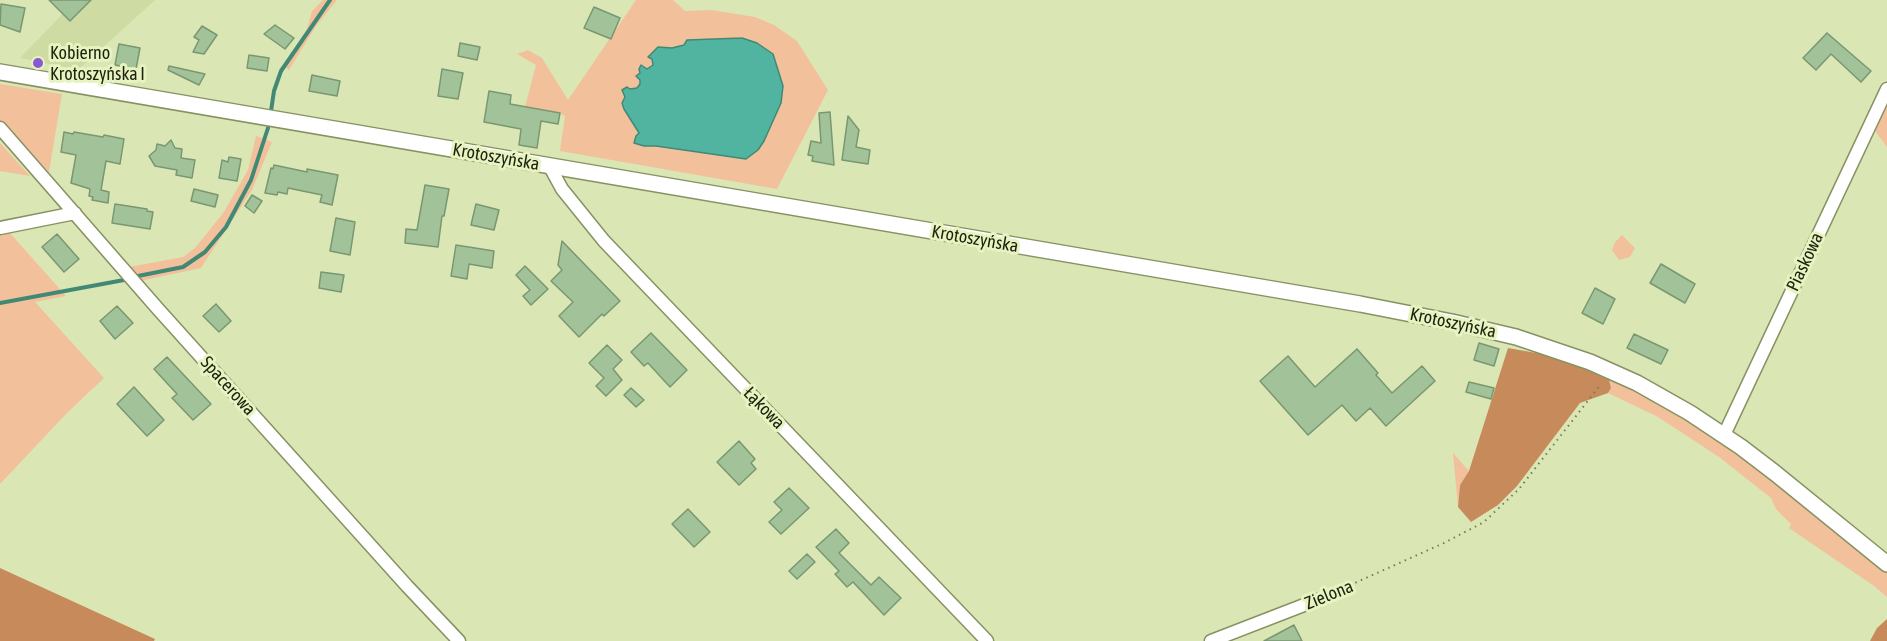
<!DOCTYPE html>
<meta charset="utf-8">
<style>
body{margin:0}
canvas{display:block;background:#dae6b4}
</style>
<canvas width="1887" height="641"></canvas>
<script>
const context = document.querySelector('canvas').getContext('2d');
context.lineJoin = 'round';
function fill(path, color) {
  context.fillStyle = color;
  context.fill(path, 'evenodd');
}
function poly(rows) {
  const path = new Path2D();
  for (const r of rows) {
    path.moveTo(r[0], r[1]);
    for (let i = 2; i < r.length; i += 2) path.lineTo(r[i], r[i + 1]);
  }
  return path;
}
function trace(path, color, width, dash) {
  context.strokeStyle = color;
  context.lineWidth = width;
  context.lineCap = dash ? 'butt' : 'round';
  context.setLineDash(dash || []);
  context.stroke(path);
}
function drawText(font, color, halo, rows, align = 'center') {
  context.font = font + ' "Asap Condensed",sans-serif';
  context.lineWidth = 6;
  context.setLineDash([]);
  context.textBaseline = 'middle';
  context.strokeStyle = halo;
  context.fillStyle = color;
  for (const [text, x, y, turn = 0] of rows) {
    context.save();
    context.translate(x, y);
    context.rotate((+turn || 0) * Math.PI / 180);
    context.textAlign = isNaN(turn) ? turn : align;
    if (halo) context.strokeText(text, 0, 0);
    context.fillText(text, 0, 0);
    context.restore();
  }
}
const built = poly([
 [76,0,155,0,78,70,20,58]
]);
const green = poly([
 [323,0,337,0,316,26,289,70,284,65,307,29,312,11],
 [636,0,673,0,685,11,711,10,755,17,774,25,797,41,828,90,777,189,560,151,565,116,560,113,525,107,536,65,517,54,528,50,542,58,568,100],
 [684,44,772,122,764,141,733,158,656,146,644,146,622,103,630,89,637,88,641,84,640,80,636,76,640,73,641,66,646,69,651,68,653,65,652,59,672,48],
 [0,84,62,94,48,178,0,125],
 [1887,105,1887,147,1875,131],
 [256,136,272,142,252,190,201,268,140,281,129,267,183,257,195,248,224,212,248,170],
 [0,143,30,176,0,171],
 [10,233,66,296,35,302,104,378,67,413,0,484,0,235],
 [1622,235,1635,248,1630,257,1619,260,1612,250,1615,242],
 [1609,380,1616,380,1661,403,1720,439,1887,571,1887,597,1874,586,1789,528,1791,524,1776,509,1771,498,1719,457,1658,417,1608,393,1611,388],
 [1453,453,1469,471,1460,485,1458,507]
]);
const forest = poly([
 [1508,348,1542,354,1567,361,1609,380,1611,388,1608,393,1580,403,1517,486,1498,505,1471,522,1458,507,1460,485,1469,471],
 [0,568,155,639,154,641,0,641],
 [1887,619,1887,641,1870,641,1877,628]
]);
const water = poly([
 [742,38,757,43,773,54,783,86,781,103,764,141,758,150,746,159,656,146,644,146,634,143,636,136,639,133,624,109,622,103,625,97,622,90,627,87,630,89,637,88,640,84,640,80,636,76,640,73,639,69,641,65,647,69,653,65,652,59,648,57,658,47,672,48,684,45,687,40,742,38]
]);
const stream = poly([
 [271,111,274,91,281,71,330,0],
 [138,276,183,267,205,252,226,227,251,180,268,128],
 [0,303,124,280]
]);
const building = poly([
 [49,0,91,0,70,21,49,0],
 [1,4,25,8,20,32,0,25,1,4],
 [594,7,620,18,611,39,584,28,594,7],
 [275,25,294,38,285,49,264,34,275,25],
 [202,26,217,35,204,54,193,52,199,40,194,37,202,26],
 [1827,33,1871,71,1861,82,1831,54,1816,70,1803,58,1827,33],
 [460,43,480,47,477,60,458,56,460,43],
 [119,44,140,48,136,69,115,65,119,44],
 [249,55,269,58,267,71,247,68,249,55],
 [169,66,205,74,199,85,168,70,169,66],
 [442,69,463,73,458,99,438,96,442,69],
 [312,75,340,81,337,96,309,91,312,75],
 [489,91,511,95,510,104,560,113,558,124,541,121,537,148,519,145,521,129,484,122,489,91],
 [830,112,834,165,812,161,813,156,808,155,811,141,821,143,819,113,830,112],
 [848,116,859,130,856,147,870,150,868,164,842,160,848,116],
 [64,132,73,134,74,132,103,137,104,135,124,139,120,164,106,161,101,190,109,192,108,203,92,200,93,197,89,196,90,189,71,183,76,155,61,152,64,132],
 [171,140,175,148,182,149,181,158,195,160,192,178,176,175,177,170,155,166,149,156,156,150,157,144,165,146,171,140],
 [229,157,241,159,237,181,219,178,222,160,228,162,229,157],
 [274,165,307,172,307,169,338,175,332,205,320,202,322,195,288,188,287,194,278,192,277,195,265,193,271,168,273,169,274,165],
 [425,185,449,189,444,216,442,216,438,247,405,243,406,229,417,230,425,185],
 [194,189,218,195,215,207,191,201,194,189],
 [252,195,262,201,254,213,245,206,252,195],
 [115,204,147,209,147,211,153,212,150,229,112,223,115,204],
 [476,204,499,210,494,230,471,225,476,204],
 [336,218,355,222,350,255,330,251,336,218],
 [57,234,79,259,64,272,42,247,57,234],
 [562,241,620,301,604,316,602,314,579,337,559,316,573,302,551,281,562,270,558,265,562,241],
 [456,245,494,251,492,268,469,264,467,279,451,276,456,245],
 [1661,264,1695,284,1685,303,1650,283,1661,264],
 [525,266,548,289,531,305,523,296,530,290,516,275,525,266],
 [321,272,344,275,341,292,319,288,321,272],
 [1595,288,1615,299,1603,324,1582,313,1595,288],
 [216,304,231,321,219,332,203,316,216,304],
 [117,306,133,323,115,339,100,321,117,306],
 [651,333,687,370,670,387,648,363,644,366,631,352,651,333],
 [1634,334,1668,350,1661,364,1627,348,1634,334],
 [1479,343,1499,349,1494,366,1474,360,1479,343],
 [607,345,622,360,613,369,622,380,606,396,596,386,604,378,589,363,607,345],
 [1357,349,1378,373,1376,375,1392,393,1422,366,1435,381,1386,426,1370,408,1356,421,1342,405,1308,435,1260,381,1288,356,1315,387,1357,349],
 [167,357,211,404,193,420,172,398,177,394,154,369,167,357],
 [1469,382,1494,388,1491,399,1466,392,1469,382],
 [134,387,164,420,147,436,117,404,134,387],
 [631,388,644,400,636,407,624,395,631,388],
 [739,441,755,459,751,463,756,469,739,485,717,462,739,441],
 [789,488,809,508,781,534,769,522,782,510,774,502,789,488],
 [688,509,710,532,694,547,672,524,688,509],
 [836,529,849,543,839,553,871,585,879,577,901,598,884,615,853,582,847,587,835,574,839,571,816,547,836,529],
 [807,554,815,562,797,579,789,571,807,554],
 [1294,625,1302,641,1264,641,1294,625]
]);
const path = poly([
 [1328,595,1444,543,1484,522,1519,489,1601,384]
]);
const minor = poly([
 [0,128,158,309,407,586,459,641],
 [550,167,562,189,604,241,987,641],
 [0,228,75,213],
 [1724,435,1887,89],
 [1211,641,1317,600]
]);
const tertiary = poly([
 [0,72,1360,304,1452,322,1516,337,1590,362,1637,383,1690,413,1741,447,1775,473,1887,564]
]);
const markers = [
 [38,63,6,"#8959d2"]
];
const poiNames = [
 ["Kobierno",50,53],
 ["Krotoszyńska I",50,74]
];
const streetNames = [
 ["Krotoszyńska",496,157,10],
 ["Krotoszyńska",975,239,10],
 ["Piaskowa",1805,262,-65],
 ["Krotoszyńska",1453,323,12],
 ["Spacerowa",228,386,48],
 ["Łąkowa",764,408,46],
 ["Zielona",1329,595,-22]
];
fill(built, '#cedca3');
fill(green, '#f2c19b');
fill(forest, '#c78b5b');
fill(water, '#51b4a1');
trace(water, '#418875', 1.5);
trace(stream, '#418875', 4);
fill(building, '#a2c399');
trace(building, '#799770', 1.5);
trace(minor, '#879263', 15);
trace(tertiary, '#879263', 18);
trace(path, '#747c5b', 2, [1.5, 4.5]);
trace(minor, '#fff', 12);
trace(tertiary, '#fff', 15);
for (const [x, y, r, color] of markers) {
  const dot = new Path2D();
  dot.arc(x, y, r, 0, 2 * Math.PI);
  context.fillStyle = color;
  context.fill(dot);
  trace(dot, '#e7f3c0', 2);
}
drawText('18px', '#1d210e', '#e7f3c0', poiNames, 'left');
drawText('18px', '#1d210e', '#e7f3c0', streetNames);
</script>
